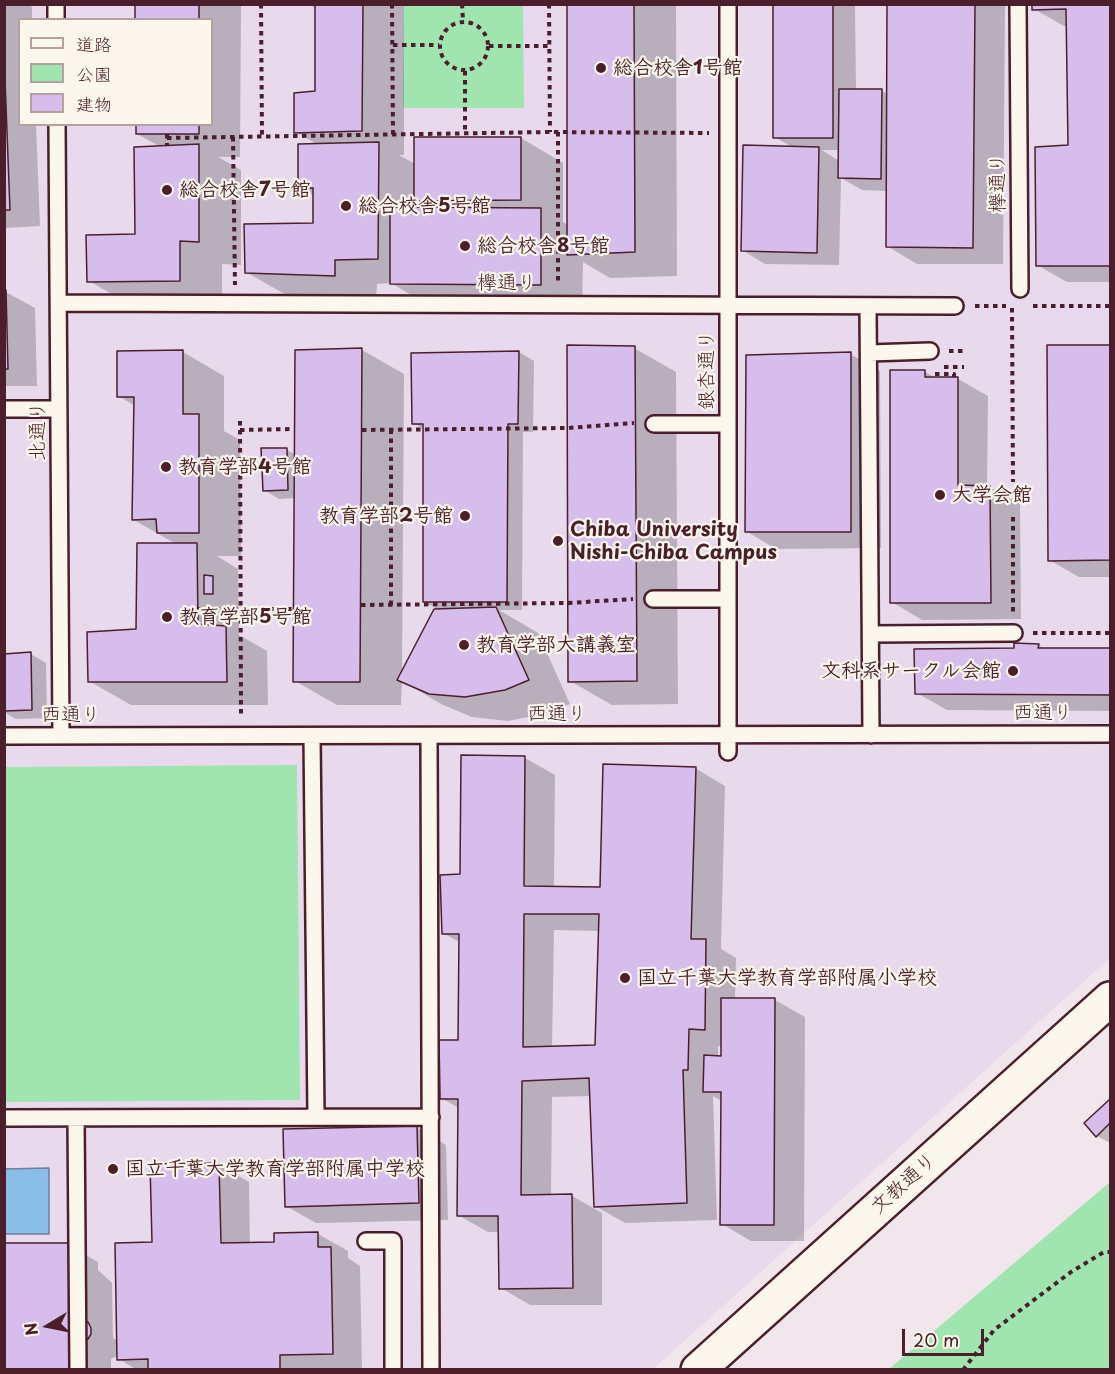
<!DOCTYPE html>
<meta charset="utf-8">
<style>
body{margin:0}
#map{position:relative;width:1115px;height:1374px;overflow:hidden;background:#f0e6ec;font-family:"Playpen Sans","Klee One",sans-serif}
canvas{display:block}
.frame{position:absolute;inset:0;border:6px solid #4a1f2b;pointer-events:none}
.legend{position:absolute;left:18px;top:18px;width:195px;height:108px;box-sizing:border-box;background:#fbf7ec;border:2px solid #b4a19f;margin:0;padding:8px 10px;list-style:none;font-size:18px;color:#4a1f2b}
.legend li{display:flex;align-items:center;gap:12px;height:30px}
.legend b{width:30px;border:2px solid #b4a19f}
.north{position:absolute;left:18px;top:1296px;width:60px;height:60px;-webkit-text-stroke:4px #fbf7ec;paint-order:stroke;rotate:260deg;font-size:16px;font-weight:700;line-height:24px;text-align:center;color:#4a1f2b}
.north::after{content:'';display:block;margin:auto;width:21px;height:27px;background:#4a1f2b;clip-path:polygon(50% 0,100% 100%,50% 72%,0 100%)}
.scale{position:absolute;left:902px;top:1329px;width:82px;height:27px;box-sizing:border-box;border:3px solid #4a1f2b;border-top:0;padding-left:8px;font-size:18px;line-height:21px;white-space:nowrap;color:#4a1f2b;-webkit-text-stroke:4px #fbf7ec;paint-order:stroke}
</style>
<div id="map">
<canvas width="1115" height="1374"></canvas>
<div class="frame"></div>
<ul class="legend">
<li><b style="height:8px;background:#fbf7ec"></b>道路</li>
<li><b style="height:16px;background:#a0e5b0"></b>公園</li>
<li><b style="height:16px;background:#d6bdec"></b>建物</li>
</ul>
<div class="north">N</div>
<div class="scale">20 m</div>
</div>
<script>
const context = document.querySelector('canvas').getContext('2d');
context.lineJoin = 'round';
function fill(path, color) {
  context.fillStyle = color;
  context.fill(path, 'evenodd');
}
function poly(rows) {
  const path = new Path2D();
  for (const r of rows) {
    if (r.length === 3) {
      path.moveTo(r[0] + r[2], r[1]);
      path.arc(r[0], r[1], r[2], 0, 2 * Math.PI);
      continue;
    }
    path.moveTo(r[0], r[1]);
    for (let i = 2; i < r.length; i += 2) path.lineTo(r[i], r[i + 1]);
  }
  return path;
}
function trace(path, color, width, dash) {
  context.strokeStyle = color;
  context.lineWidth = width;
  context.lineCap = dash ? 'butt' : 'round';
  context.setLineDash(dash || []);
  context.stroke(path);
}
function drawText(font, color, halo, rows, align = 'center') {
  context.font = font + ' "Playpen Sans","Klee One",sans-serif';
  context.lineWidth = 4.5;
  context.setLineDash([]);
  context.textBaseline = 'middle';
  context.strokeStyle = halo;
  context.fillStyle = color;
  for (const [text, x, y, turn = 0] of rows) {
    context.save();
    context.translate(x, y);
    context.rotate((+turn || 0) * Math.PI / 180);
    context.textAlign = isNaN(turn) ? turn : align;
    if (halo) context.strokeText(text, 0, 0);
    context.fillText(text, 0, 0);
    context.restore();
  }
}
const built = poly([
 [5,5,1110,5,1110,958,653,1369,5,1370],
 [20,20,212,20,212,124,20,124]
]);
const green = poly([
 [404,5,523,5,524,108,403,108],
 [297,765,300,1100,5,1102,5,767],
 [1110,1182,1110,1369,889,1369]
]);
const water = poly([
 [49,1168,49,1234,5,1234,5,1169,49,1168]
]);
const shadow = poly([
 [4,4,27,4,32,7,32,20,20,20,20,124,36,124,40,226,4,228],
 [136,4,241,4,240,157,218,157,241,170,241,265,222,264,222,304,131,305,89,281,137,235,161,147,137,134,137,124,212,124,212,20,136,20],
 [309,4,404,4,404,155,399,155,415,164,521,138,563,163,563,222,568,225,568,4,676,4,677,276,610,278,583,262,582,308,433,308,391,283,377,284,376,299,288,296,246,272,314,224,315,196,299,187,318,145,296,132,316,93,316,9],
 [420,202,431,209,420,209],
 [775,4,855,4,856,90,882,91,888,94,888,4,1005,4,1003,264,917,264,887,246,887,191,862,190,841,178,839,265,765,264,742,250,794,148,775,137],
 [822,150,840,150,839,160,836,159],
 [1034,4,1110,4,1110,282,1067,282,1037,265,1069,146,1068,26,1064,26,1034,9],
 [4,291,35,308,37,386,4,386],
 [1049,347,1110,347,1110,577,1079,577,1049,560],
 [634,348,676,372,678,704,612,705,570,681],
 [362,350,404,374,402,675,440,611,425,602,425,430,413,423,412,354,519,352,534,361,533,432,523,432,522,610,499,610,538,633,570,704,548,713,508,721,472,717,441,704,402,681,401,705,337,705,295,681,296,498,279,499,264,490,287,450,296,455,296,351],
 [183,352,224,376,224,431,240,440,241,556,217,556,238,569,239,635,267,651,268,705,131,705,89,681,137,631,176,544,134,520,135,406,119,396],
 [850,354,880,371,881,548,776,549,746,531],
 [925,372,938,379,958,379,988,396,987,487,990,487,1020,504,1021,619,922,620,892,602],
 [1038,645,1045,649,1110,649,1110,711,947,710,917,693,1016,650],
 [31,654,46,663,47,718,16,719,4,712,4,655],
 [462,757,525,758,555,775,554,888,601,888,695,768,725,786,721,949,736,958,735,999,775,1000,805,1017,804,1241,751,1241,722,1224,722,1101,713,1096,717,1220,625,1223,595,1206,591,1096,552,1097,551,1196,572,1196,602,1213,602,1305,530,1305,501,1288,500,1232,488,1232,458,1215,459,1108,441,1098,460,1042,461,943,443,933,461,875],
 [554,930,600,931,597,1047,552,1048],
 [718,1046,723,1046,722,1057,718,1057],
 [1110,1101,1110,1143,1097,1136,1086,1123],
 [416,1127,446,1145,448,1220,316,1223,286,1206],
 [219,1165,249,1182,250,1244,276,1243,318,1234,348,1251,348,1258,360,1266,362,1370,137,1370,119,1359,119,1355,111,1359,111,1370,4,1370,68,1245,98,1262,98,1270,112,1283,113,1338,119,1342,154,1244]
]);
const building = poly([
 [135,4,199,4,199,20,135,20,135,4],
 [315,4,363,4,362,131,294,133,294,93,315,91,315,4],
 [567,4,634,4,635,252,567,255,567,4],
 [773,4,833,4,833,138,773,138,773,4],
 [887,4,975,4,973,248,886,247,887,4],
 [1032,4,1110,4,1110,266,1036,266,1035,147,1068,145,1066,9,1032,10,1032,4],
 [4,54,10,210,4,210,4,54],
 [839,89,882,89,881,179,838,178,839,89],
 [136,124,199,124,199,134,136,134,136,124],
 [414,137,521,137,521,200,414,201,414,137],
 [379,142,378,259,335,260,335,276,245,273,244,224,313,223,313,188,298,188,298,144,379,142],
 [199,144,199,242,180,241,180,281,87,282,86,235,135,234,134,147,199,144],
 [743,145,819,147,817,253,741,251,743,145],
 [390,207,541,208,541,285,390,284,390,207],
 [4,290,6,290,8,369,4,369,4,290],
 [567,345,635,346,637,681,568,682,567,345],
 [1047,345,1110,345,1110,560,1048,561,1047,345],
 [362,348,360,682,293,682,295,350,362,348],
 [183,350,183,414,199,414,199,533,157,533,156,519,132,520,134,397,117,397,117,351,183,350],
 [519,351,518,424,508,424,507,602,423,602,423,424,412,424,411,353,519,351],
 [851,352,851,532,745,532,746,355,851,352],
 [890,370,925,370,925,377,958,377,958,485,990,486,991,603,890,603,890,370],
 [261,448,287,448,288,490,263,491,261,448],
 [137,543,197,543,198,624,226,626,227,682,88,682,87,632,136,629,137,543],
 [204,575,213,576,213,594,204,594,204,575],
 [496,607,529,680,505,690,465,697,429,694,397,680,434,609,496,607],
 [1014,643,1039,644,1038,648,1110,648,1110,695,915,694,914,649,1014,648,1014,643],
 [31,652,32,710,4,711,4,654,31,652],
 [461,755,525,756,524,886,600,887,603,764,696,767,691,939,706,939,705,1030,689,1029,688,1070,683,1070,687,1203,594,1207,589,1078,522,1081,521,1195,572,1194,573,1288,499,1289,498,1216,457,1216,458,1099,440,1099,439,1040,458,1040,459,934,442,934,440,875,460,874,461,755],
 [524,914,599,914,595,1045,523,1047,524,914],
 [721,998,775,998,774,1225,720,1225,721,1092,703,1092,704,1055,721,1056,721,998],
 [1110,1099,1110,1123,1096,1137,1084,1123,1110,1099],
 [417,1126,419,1203,285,1207,283,1129,417,1126],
 [219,1163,221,1243,274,1242,274,1233,318,1232,318,1247,331,1247,333,1354,280,1355,280,1370,148,1370,148,1359,117,1360,115,1243,152,1242,150,1164,219,1163],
 [4,1243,68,1243,69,1252,82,1265,83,1320,88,1322,91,1328,91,1334,88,1339,82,1342,82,1370,4,1370,4,1243]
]);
const path = poly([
 [261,4,262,136],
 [392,4,393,135],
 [462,4,463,21],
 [549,4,550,132],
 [464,46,24],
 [393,45,439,45],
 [489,46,549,46],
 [465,71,465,134],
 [558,132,558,285],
 [167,134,167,145],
 [233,137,235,285],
 [167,138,550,132,709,133],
 [975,306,1006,306],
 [1033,306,1110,306],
 [1012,308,1013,482],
 [949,351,964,351],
 [944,367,964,367],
 [935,374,954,374,954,377],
 [240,421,241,715],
 [240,430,294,429],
 [362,430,568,428,634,423],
 [1013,517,1013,613],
 [361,605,568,603,633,599],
 [391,605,391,430],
 [197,609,294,609],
 [1033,633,1110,633],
 [963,1370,994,1330,1071,1272,1104,1252,1110,1252]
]);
const lane = poly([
 [56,4,56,20],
 [728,4,728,752],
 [1018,4,1020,289],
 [57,124,61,736],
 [58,303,955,306],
 [868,306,871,735],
 [869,353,930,351],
 [4,409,59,409],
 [654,424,728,424],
 [653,599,728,599],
 [871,634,1014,633],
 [4,736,1110,734],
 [312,736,316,1117],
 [429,736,431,1370],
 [4,1118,431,1117],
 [76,1118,78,1370],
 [366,1241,393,1241,393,1370]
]);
const secondary = poly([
 [698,1370,1110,999]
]);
const markers = [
 [601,68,6,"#4a1f2b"],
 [167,190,6,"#4a1f2b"],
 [346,206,6,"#4a1f2b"],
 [465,246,6,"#4a1f2b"],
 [166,467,6,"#4a1f2b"],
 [940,495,6,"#4a1f2b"],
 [465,516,6,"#4a1f2b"],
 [558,541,6,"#4a1f2b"],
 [167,617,6,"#4a1f2b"],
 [464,645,6,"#4a1f2b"],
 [1013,671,6,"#4a1f2b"],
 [625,978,6,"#4a1f2b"],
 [113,1169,6,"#4a1f2b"]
];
const poiNames = [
 ["総合校舎1号館",613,68],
 ["総合校舎7号館",179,190],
 ["総合校舎5号館",358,206],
 ["総合校舎8号館",477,246],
 ["教育学部4号館",178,467],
 ["大学会館",952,495],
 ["教育学部2号館",453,516,"right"],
 ["Chiba University",570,530],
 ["Nishi-Chiba Campus",570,553],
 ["教育学部5号館",179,617],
 ["教育学部大講義室",476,645],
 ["文科系サークル会館",1001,671,"right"],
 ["国立千葉大学教育学部附属小学校",637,978],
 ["国立千葉大学教育学部附属中学校",125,1169]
];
const streetNames = [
 ["欅通り",998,183,-90],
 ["欅通り",507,283],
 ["銀杏通り",707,370,-90],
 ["北通り",38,431,-90],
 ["西通り",1043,713],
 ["西通り",557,714],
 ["西通り",71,715],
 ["文教通り",904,1184,-42]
];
fill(built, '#e8daec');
fill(green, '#a0e5b0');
fill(water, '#8bbee7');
trace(water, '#717e9c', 1.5);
fill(shadow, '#0003');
fill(building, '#d6bdec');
trace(building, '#4a1f2b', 1.5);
trace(lane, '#4a1f2b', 20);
trace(secondary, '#4a1f2b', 38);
trace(path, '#4a1f2b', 4, [4.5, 4.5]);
trace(lane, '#fbf7ec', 15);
trace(secondary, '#fbf7ec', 33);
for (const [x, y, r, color] of markers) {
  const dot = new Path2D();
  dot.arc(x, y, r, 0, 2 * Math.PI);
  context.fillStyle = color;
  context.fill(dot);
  trace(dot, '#fbf7ec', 2);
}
drawText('bold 20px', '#4a1f2b', '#fbf7ec', poiNames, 'left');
drawText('20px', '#4a1f2b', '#fbf7ec', streetNames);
</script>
